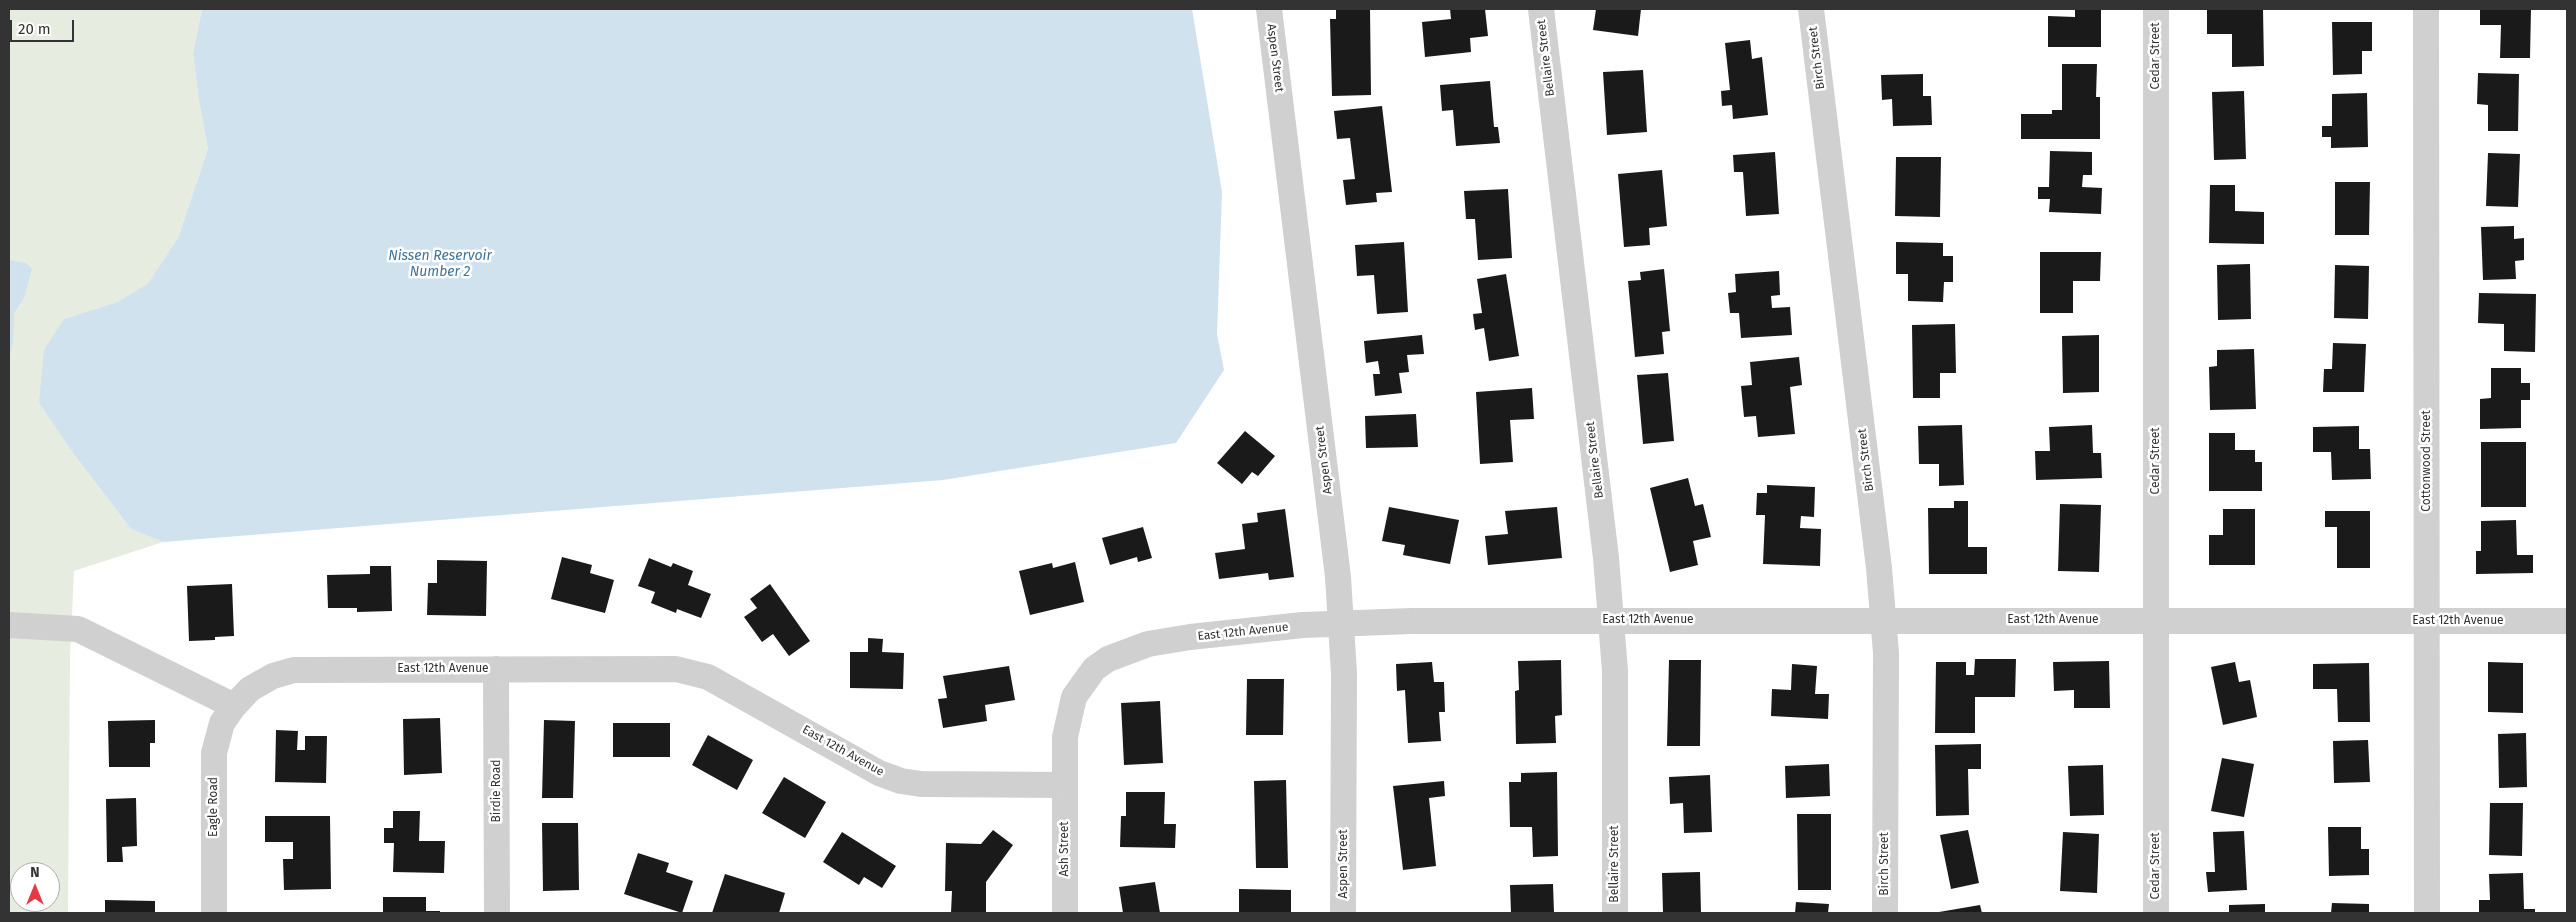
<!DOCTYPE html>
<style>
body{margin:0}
#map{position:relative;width:2576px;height:922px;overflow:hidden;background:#fff;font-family:"Fira Sans",sans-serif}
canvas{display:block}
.frame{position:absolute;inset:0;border:10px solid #333;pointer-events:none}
.north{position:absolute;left:10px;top:862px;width:50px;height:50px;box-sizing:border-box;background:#fff;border:1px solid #adadad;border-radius:50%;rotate:0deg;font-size:14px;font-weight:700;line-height:20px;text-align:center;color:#333}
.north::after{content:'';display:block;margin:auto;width:18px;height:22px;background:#e63946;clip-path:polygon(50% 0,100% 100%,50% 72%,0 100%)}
.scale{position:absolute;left:10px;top:20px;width:64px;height:22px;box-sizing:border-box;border:2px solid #333;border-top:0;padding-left:6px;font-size:15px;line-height:18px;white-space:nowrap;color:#333;-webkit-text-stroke:4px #fff;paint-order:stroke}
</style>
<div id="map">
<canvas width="2576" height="922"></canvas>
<div class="frame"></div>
<div class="north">N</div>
<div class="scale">20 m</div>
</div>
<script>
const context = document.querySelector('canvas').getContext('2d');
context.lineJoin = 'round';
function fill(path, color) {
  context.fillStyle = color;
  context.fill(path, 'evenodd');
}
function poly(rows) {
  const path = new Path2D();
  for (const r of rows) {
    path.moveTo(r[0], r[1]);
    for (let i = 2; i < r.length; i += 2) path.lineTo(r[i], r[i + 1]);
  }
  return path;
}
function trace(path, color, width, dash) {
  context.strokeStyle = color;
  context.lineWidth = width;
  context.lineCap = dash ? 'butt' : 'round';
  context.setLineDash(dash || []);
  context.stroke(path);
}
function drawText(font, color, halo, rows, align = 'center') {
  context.font = font + ' "Fira Sans",sans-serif';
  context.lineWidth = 5;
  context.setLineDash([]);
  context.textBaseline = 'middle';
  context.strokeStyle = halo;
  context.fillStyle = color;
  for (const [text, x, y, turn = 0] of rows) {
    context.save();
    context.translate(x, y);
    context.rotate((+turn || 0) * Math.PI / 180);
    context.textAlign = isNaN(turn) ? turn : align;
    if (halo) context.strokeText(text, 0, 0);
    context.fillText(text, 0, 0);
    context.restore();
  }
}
const green = poly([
 [9,9,202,9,193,53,199,101,208,149,178,238,149,284,117,302,64,319,39,403,70,449,131,529,163,542,74,571,70,657,68,913,9,913],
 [20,872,50,872,50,902,20,902]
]);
const water = poly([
 [202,9,1192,9,1222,192,1217,334,1224,370,1176,443,943,480,163,542,131,529,70,449,39,403,44,350,64,319,117,302,148,284,178,238,208,149,199,101,193,53],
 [9,260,26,263,32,269,24,298,14,313,13,342,9,359]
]);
const building = poly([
 [1336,9,1370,9,1371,95,1332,96,1330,19,1336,19],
 [1450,9,1485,9,1488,36,1470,38,1471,52,1425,57,1422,22,1451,19],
 [1596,9,1641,9,1638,36,1593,30],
 [2075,9,2101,9,2101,47,2048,47,2048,16,2075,17],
 [2207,9,2263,9,2264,66,2232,67,2232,34,2207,34],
 [2480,9,2531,9,2530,58,2500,58,2501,25,2480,25],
 [2332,22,2372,22,2372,51,2362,51,2362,74,2333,75],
 [1750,40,1752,59,1762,57,1768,115,1733,119,1732,105,1722,106,1721,91,1730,90,1725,43],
 [2062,64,2097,64,2096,97,2100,97,2100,139,2021,139,2021,114,2052,114,2052,110,2062,110],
 [1643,70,1647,132,1607,135,1603,72],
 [2478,73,2519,74,2518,131,2488,131,2488,105,2477,104],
 [1923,74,1923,96,1931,96,1932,125,1893,126,1892,99,1882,100,1881,75],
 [1490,81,1494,127,1498,127,1500,143,1456,146,1453,110,1442,111,1440,85],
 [2244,91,2246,159,2214,160,2212,92],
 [2367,93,2368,147,2331,148,2331,137,2322,137,2322,126,2332,126,2332,94],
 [1382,106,1392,192,1376,193,1377,202,1346,205,1343,180,1355,179,1350,138,1337,139,1334,111],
 [2050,151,2092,152,2092,175,2083,175,2082,187,2102,188,2101,214,2049,212,2050,199,2038,199,2038,187,2049,187],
 [1775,152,1779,214,1746,216,1743,172,1734,172,1733,155],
 [2488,153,2520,154,2518,207,2486,206],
 [1896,157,1941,157,1940,217,1895,216],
 [1662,170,1667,226,1649,228,1650,245,1624,247,1618,174],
 [2335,182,2370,182,2369,235,2335,235],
 [2210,185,2235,185,2235,211,2264,212,2264,244,2209,243],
 [1508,189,1512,258,1478,260,1475,219,1466,219,1464,191],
 [2514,226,2514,239,2524,238,2524,260,2515,261,2516,279,2483,280,2481,227],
 [1404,242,1408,312,1377,314,1374,275,1357,276,1355,245],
 [1896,242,1943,243,1943,256,1953,256,1953,282,1944,282,1943,302,1908,301,1908,274,1896,274],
 [2040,252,2101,252,2100,281,2073,281,2073,313,2040,313],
 [2250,264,2251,319,2218,320,2217,265],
 [2335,265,2369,266,2368,319,2334,318],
 [1664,269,1670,331,1662,332,1664,354,1635,357,1628,281,1641,280,1640,272],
 [1779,271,1780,295,1771,296,1772,308,1790,307,1792,335,1741,338,1739,313,1730,313,1728,293,1736,292,1735,274],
 [1506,274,1519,356,1489,361,1484,328,1475,330,1473,314,1482,313,1477,279],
 [2479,293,2536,294,2535,352,2504,351,2504,324,2478,323],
 [1955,324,1956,373,1940,373,1940,398,1913,398,1912,325],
 [1422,335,1424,354,1407,355,1409,372,1399,373,1402,393,1375,396,1373,374,1380,374,1378,361,1366,363,1364,341],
 [2099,335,2099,392,2063,393,2062,336],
 [2333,343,2366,344,2364,392,2323,392,2324,369,2332,369],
 [2254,349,2256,409,2210,410,2209,367,2217,366,2217,350],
 [1799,357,1802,385,1790,387,1795,434,1758,437,1756,416,1744,417,1741,386,1752,385,1750,362],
 [2491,368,2521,368,2521,383,2530,383,2530,400,2521,400,2521,428,2480,429,2480,399,2491,398],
 [1668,373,1674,441,1643,444,1637,375],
 [1532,388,1534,419,1510,420,1513,462,1480,464,1476,392],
 [1416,414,1418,447,1366,448,1365,416],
 [1962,425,1964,485,1939,486,1939,464,1919,464,1918,426],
 [2092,425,2093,453,2101,453,2102,478,2036,480,2035,451,2050,451,2049,427],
 [2359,426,2359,449,2370,449,2371,479,2332,480,2331,452,2313,452,2313,427],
 [1245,431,1275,456,1258,476,1252,472,1242,484,1217,463],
 [2209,433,2235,433,2235,450,2255,450,2255,462,2262,462,2262,491,2209,491],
 [2481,442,2526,442,2526,507,2481,507],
 [1688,478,1695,506,1703,504,1711,537,1693,541,1698,565,1670,572,1650,488],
 [1767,485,1815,487,1814,517,1801,516,1800,528,1821,529,1820,566,1763,564,1765,515,1756,515,1757,493,1767,493],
 [1954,501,1968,501,1968,547,1987,547,1987,574,1929,574,1928,508,1954,508],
 [2060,504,2101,505,2099,572,2058,571],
 [1389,507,1459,520,1450,564,1403,555,1405,545,1382,541],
 [1557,507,1562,558,1488,565,1485,536,1508,534,1505,511],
 [1285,509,1294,577,1269,580,1268,573,1219,579,1215,553,1245,549,1242,524,1258,522,1257,513],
 [2223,509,2255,509,2255,565,2209,565,2209,535,2223,535],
 [2325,511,2370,511,2370,568,2337,568,2337,527,2325,527],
 [2516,520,2517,555,2533,555,2533,573,2476,574,2476,551,2481,551,2481,521],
 [1143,527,1152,558,1138,562,1137,557,1110,565,1102,538],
 [562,557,592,565,590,573,614,580,605,613,551,599],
 [649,558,671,567,673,563,693,571,688,585,711,594,701,618,677,609,676,613,651,603,655,592,638,586],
 [437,560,487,561,486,616,427,615,428,583,437,583],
 [1075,562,1084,602,1030,615,1019,571,1052,563,1053,568],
 [370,566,391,566,392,611,357,612,357,608,328,608,327,575,370,574],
 [232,584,234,636,215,637,215,640,189,641,187,586],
 [770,584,810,641,789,656,773,634,762,642,744,617,757,608,750,599],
 [868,638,883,639,882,652,904,653,903,689,850,688,850,652,868,652],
 [1975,659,2016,659,2015,697,1975,697,1975,733,1935,733,1936,662,1966,662,1966,675,1974,675],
 [1561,660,1562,715,1555,716,1556,743,1516,744,1515,691,1519,690,1518,661],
 [1669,660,1701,660,1700,746,1667,746],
 [2109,661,2110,708,2074,708,2074,690,2054,691,2053,662],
 [1432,662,1434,682,1444,682,1445,712,1439,712,1441,741,1408,743,1405,690,1397,691,1396,664],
 [2235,662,2239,682,2250,680,2257,717,2223,725,2211,667],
 [2488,662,2523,663,2523,713,2488,712],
 [2369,663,2370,722,2338,722,2337,689,2313,689,2313,664],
 [1792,664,1817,666,1815,694,1829,694,1828,719,1771,716,1772,689,1791,690],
 [1009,666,1015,700,985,705,987,721,943,728,938,699,947,698,943,676],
 [1247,679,1284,679,1283,735,1246,735],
 [1160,701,1163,763,1124,765,1121,703],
 [440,718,442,773,404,775,403,719],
 [155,720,155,743,150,743,150,767,109,767,108,721],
 [544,720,575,721,573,798,542,798],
 [613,723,670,723,670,757,613,757],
 [276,730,298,731,297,750,305,750,305,736,327,736,326,783,275,782],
 [2526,733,2527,787,2499,788,2498,734],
 [708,735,753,760,737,790,692,765],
 [2368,740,2370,782,2334,783,2333,741],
 [1981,744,1981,769,1968,769,1969,815,1936,816,1935,745],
 [2222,758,2254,764,2244,817,2211,811],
 [1829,764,1830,796,1786,798,1785,766],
 [2103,765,2104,815,2070,816,2068,766],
 [1557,772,1558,856,1533,857,1532,827,1510,827,1509,782,1521,782,1521,773],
 [1710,775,1712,832,1684,833,1683,803,1670,804,1669,777],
 [784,777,826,802,805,838,762,813],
 [1286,780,1288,868,1256,868,1254,781],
 [1444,781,1445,796,1429,798,1436,866,1403,870,1393,786],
 [1126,792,1165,792,1164,824,1176,824,1175,848,1120,847,1121,816,1126,816],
 [136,798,137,846,122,847,123,862,107,862,106,799],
 [2490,803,2523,803,2522,856,2489,855],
 [393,811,420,811,419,841,445,841,444,873,393,872,394,843,384,843,384,828,393,828],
 [1797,814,1831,814,1831,890,1798,890],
 [265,816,330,816,331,889,284,890,283,859,293,859,293,842,265,842],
 [542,823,578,823,579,890,543,891],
 [2328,827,2361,827,2361,849,2369,849,2369,875,2329,876],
 [993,830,1013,845,986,882,986,913,951,913,952,891,945,891,946,843,981,844],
 [1968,830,1979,883,1951,889,1940,835],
 [2244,831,2247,890,2208,892,2206,872,2215,872,2213,832],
 [842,832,896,866,882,888,864,877,859,885,823,862],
 [2063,832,2099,834,2097,893,2060,891],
 [638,853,669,863,666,872,693,881,682,913,624,894],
 [1700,872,1701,913,1663,913,1662,873],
 [2523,873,2524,909,2535,909,2535,913,2479,913,2479,900,2490,900,2489,874],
 [725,874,785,893,779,913,712,913],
 [1155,882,1160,913,1123,913,1119,887],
 [1553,884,1554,913,1511,913,1510,885],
 [1239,889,1291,890,1291,913,1239,913],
 [383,897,426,897,426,911,440,911,440,913,383,913],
 [105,900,155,901,155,913,105,913],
 [1796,902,1829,904,1828,913,1795,913],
 [2332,903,2369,904,2369,913,2331,913],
 [2265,904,2265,913,2229,913,2229,905],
 [1980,905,1982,913,1939,913,1939,912]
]);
const street = poly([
 [1269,9,1338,577,1344,673,1343,913],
 [1541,9,1606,558,1615,671,1615,913],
 [1811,9,1879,568,1886,653,1885,913],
 [2426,9,2427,913],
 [9,625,78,629,234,706,250,689,273,676,294,670,676,669,708,677,879,773,901,781,921,784,1065,785],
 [496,669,497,913],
 [214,913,214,753,222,723,234,706],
 [1065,913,1065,737,1074,697,1094,669,1108,659,1148,644,1190,637,1303,625,1412,621,2567,621],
 [2156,913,2156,9]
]);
const streetNames = [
 ["Cedar Street",2156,56,-90],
 ["Aspen Street",1275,58,83],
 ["Bellaire Street",1546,58,-97],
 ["Birch Street",1817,58,-97],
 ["Aspen Street",1324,460,-97],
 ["Bellaire Street",1595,460,-97],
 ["Birch Street",1866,460,-97],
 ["Cedar Street",2156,461,-90],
 ["Cottonwood Street",2427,461,-90],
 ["East 12th Avenue",1648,620],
 ["East 12th Avenue",2053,620],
 ["East 12th Avenue",2458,621],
 ["East 12th Avenue",1243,632,-6],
 ["East 12th Avenue",443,669],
 ["East 12th Avenue",843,751,29],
 ["Birdie Road",497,791,-90],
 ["Eagle Road",214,807,-90],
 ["Ash Street",1065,849,-90],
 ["Aspen Street",1344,864,-90],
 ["Bellaire Street",1615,864,-90],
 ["Birch Street",1885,864,-90],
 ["Cedar Street",2156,866,-90]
];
const waterNames = [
 ["Nissen Reservoir",440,256],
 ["Number 2",440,272]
];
fill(green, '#e6ecdf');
fill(water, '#cfe2ee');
fill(building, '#1a1a1a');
trace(street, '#d0d0d0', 26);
drawText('12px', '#333', '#fff', streetNames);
drawText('italic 14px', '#3f7597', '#fff', waterNames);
</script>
